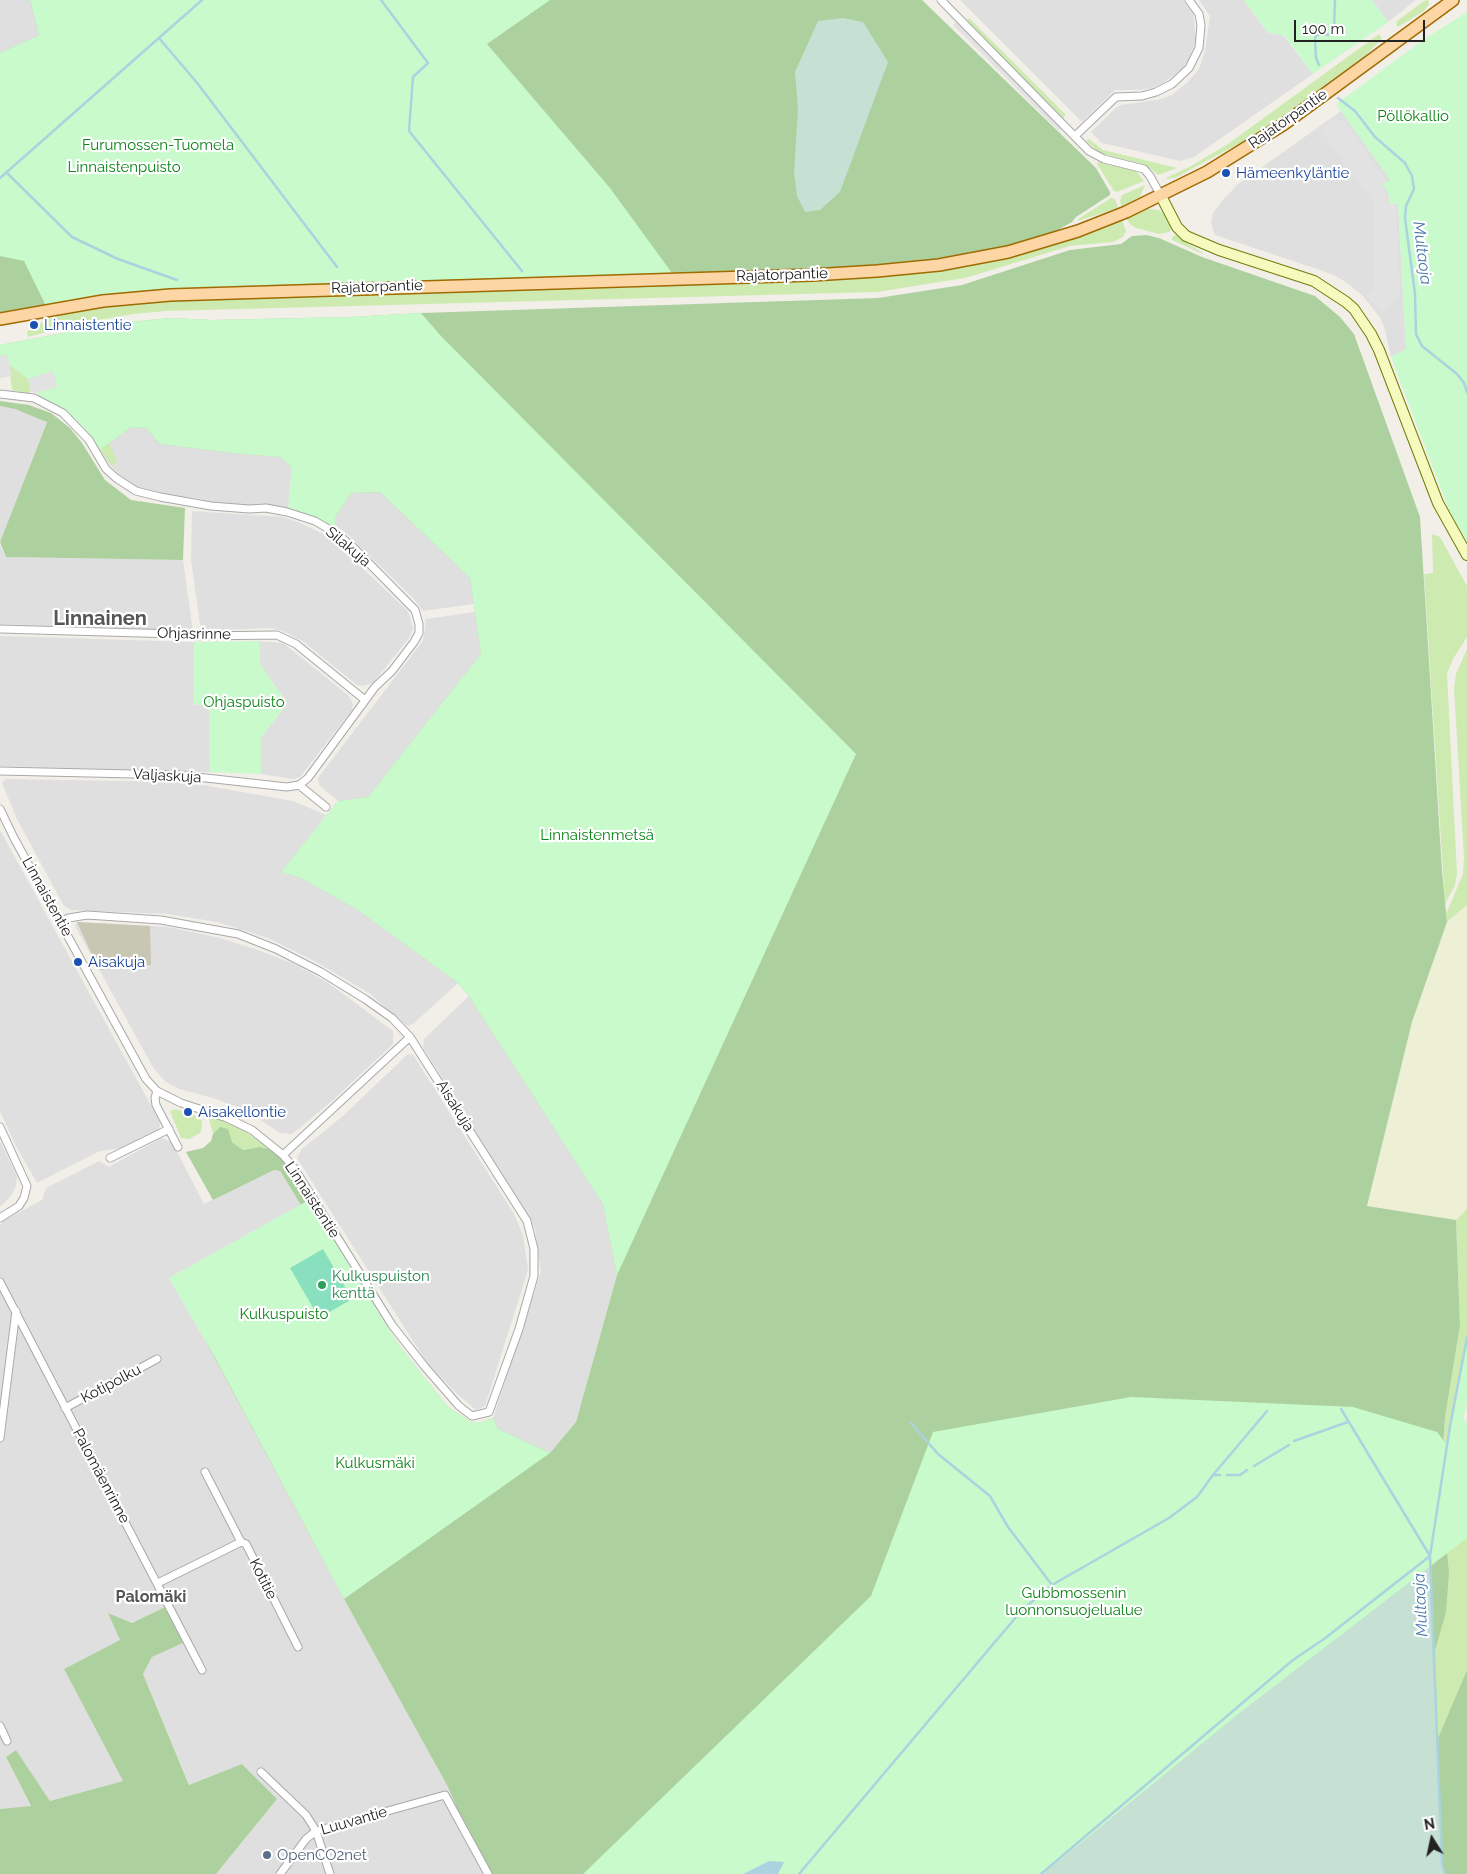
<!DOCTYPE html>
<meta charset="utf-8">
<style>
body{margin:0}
#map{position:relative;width:1467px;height:1874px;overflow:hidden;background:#f2efe9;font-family:Raleway,sans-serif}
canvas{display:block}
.north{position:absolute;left:1407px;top:1814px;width:50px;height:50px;-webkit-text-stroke:4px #fff;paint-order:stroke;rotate:350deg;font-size:14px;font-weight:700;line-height:20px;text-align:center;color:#222}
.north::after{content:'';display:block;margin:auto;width:18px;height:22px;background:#222;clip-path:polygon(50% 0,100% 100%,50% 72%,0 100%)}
.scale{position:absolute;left:1294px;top:20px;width:131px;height:22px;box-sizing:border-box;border:2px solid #222;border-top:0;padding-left:6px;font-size:15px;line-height:18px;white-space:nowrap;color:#222;-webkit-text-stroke:4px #fff;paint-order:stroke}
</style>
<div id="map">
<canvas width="1467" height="1874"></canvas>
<div class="north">N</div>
<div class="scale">100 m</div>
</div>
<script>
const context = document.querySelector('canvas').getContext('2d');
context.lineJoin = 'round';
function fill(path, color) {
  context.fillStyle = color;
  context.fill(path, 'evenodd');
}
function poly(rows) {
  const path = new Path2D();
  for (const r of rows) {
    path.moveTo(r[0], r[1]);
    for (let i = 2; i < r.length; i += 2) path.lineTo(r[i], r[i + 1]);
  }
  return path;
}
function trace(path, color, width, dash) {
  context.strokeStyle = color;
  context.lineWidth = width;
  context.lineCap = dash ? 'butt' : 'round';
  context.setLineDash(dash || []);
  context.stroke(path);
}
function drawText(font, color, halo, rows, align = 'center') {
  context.font = font + ' Raleway,sans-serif';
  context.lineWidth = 4.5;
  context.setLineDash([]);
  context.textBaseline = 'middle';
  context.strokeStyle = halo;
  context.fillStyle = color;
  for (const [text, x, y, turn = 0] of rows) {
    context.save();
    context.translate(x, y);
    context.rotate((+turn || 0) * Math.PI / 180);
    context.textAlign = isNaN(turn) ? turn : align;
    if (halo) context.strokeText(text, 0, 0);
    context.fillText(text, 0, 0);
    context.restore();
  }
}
const residential = poly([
 [0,0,30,0,40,35,0,53],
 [960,0,1183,0,1193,13,1196,40,1189,59,1182,69,1165,82,1152,88,1140,90,1115,90,1082,122],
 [1199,0,1244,0,1267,32,1284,36,1313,74,1194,157,1180,161,1102,143,1091,132,1116,108,1121,105,1157,100,1172,95,1188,82,1199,69,1205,51,1210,16],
 [1372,0,1416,0,1388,22],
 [1341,111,1391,180,1388,192,1390,204,1398,203,1406,349,1391,357,1384,326,1379,316,1363,296,1347,283,1334,275,1320,270,1215,235,1211,223,1213,213,1222,201,1237,185],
 [0,406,15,409,47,421,0,542],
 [131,427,146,428,232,453,281,457,292,468,288,509,259,504,249,506,216,503,196,498,164,496,139,488,120,475,110,465,100,450],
 [380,491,470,578,474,604,423,611,413,598,345,532,336,526,335,517,351,493],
 [192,511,283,517,298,522,325,535,339,546,408,611,413,629,409,638,373,683,363,686,357,685,304,642,283,631,270,628,201,631,191,560],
 [0,545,6,557,183,560,193,631,0,624],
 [475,612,481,654,368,797,338,801,319,785,318,778,422,642,424,636,426,619],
 [0,636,194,642,194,704,209,706,210,772,0,766],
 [259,641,283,643,348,695,353,704,352,710,300,777,293,779,261,774,261,738,287,703,260,664],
 [5,779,186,782,293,801,326,815,281,872,301,878,358,910,458,983,413,1024,407,1026,369,993,318,963,268,938,217,922,168,914,71,910,64,906,17,819,2,783],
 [0,830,160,1122,159,1129,123,1148,100,1151,37,1183,15,1144,0,1111],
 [77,922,168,927,216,937,255,949,292,963,327,982,393,1031,393,1044,333,1100,292,1134,280,1133,246,1110,213,1098,179,1089,166,1082,154,1069,75,926],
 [469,996,603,1204,617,1275,576,1422,550,1453,497,1429,493,1418,541,1272,535,1228,423,1047,424,1039],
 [408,1054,413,1055,514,1214,523,1235,528,1270,485,1406,476,1410,457,1394,427,1363,297,1158,301,1150,344,1115],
 [161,1138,172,1142,204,1204,273,1170,280,1171,301,1205,169,1278,213,1354,344,1599,448,1787,462,1820,492,1874,216,1874,277,1799,242,1764,190,1786,143,1674,152,1657,184,1642,165,1607,132,1623,109,1614,121,1640,64,1669,123,1781,50,1801,16,1750,6,1757,31,1807,0,1809,0,1226,3,1221,42,1200,46,1188,99,1161,109,1167],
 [0,1141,17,1176,16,1186,11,1196,0,1207]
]);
const construction = poly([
 [77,922,150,926,151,965,99,970]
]);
const farmland = poly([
 [1467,905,1467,1209,1456,1220,1367,1206,1412,1022,1447,922]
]);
const grass = poly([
 [1428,0,1429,4,1424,11,1398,27,1396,24,1397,21,1424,1],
 [969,18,1066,115,1063,118,966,21],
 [1379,34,1382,39,1359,62,1281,120,1264,130,1175,178,1164,179,1191,166,1228,144],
 [1089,139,1103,150,1177,168,1158,175,1151,169,1142,164,1100,153,1086,141],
 [1098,162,1136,171,1144,181,1117,192,1114,191,1097,164],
 [1145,185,1140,197,1122,207,1120,202,1122,195],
 [1111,198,1115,199,1118,208,1078,221,1078,219],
 [1149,209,1159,210,1164,214,1172,227,1169,232,1159,234,1136,228,1130,224,1126,218],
 [1122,220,1126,231,1123,237,1113,242,1070,246,965,278,877,292,166,311,133,314,76,324,28,337,27,332,46,320,60,315,133,303,195,299,852,279,917,273,982,263,1042,248],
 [1177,234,1188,244,1203,253,1203,254,1172,240,1172,237],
 [9,365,28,379,31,391,29,394,12,390],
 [109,443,117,461,112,466,100,450],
 [1432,534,1440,537,1467,586,1467,637,1453,659,1447,674,1457,874,1455,885,1445,904,1424,574,1433,573],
 [1467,649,1467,905,1447,922,1446,914,1463,874,1464,858,1454,688,1456,674],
 [176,1109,199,1117,202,1121,202,1127,200,1133,189,1139,181,1138,170,1111],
 [208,1115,236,1125,270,1149,260,1147,243,1150,232,1142,220,1127,213,1134],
 [1467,1209,1467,1401,1463,1420,1467,1422,1467,1670,1427,1764,1339,1874,1442,1499,1442,1464,1445,1418,1460,1325,1456,1220]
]);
const forest = poly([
 [30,0,922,0,1096,168,1110,192,1110,195,1076,217,1072,222,1056,231,1009,245,961,255,906,263,781,271,200,287,137,291,91,296,0,314,0,53,39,35],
 [1146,235,1159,238,1202,257,1315,296,1340,317,1354,334,1420,517,1442,871,1447,922,1412,1022,1367,1206,1456,1220,1460,1325,1445,1418,1442,1464,1442,1499,1449,1573,1446,1612,1425,1685,1339,1874,492,1874,462,1820,448,1787,344,1599,205,1340,367,1296,398,1344,447,1406,471,1422,482,1422,493,1418,498,1429,550,1453,576,1422,617,1275,603,1204,469,996,458,983,358,910,301,878,281,872,338,801,368,797,481,654,470,578,380,492,351,493,335,517,336,526,333,527,292,468,281,457,232,453,160,444,146,428,131,427,100,450,81,425,65,410,40,397,38,392,57,387,53,371,28,379,9,365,7,355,0,356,0,345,110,324,170,318,212,320,350,317,421,313,878,298,962,285,1070,250,1121,244,1132,236],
 [0,401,29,405,51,413,70,428,82,443,105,480,131,500,185,508,183,560,6,557,0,542,47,422,15,409,0,406],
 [220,1127,228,1129,232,1142,243,1150,260,1147,270,1149,281,1157,309,1200,301,1205,280,1171,274,1170,213,1200,186,1152,203,1148,211,1141,213,1134],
 [165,1607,185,1642,152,1657,143,1674,189,1785,242,1764,277,1799,216,1874,0,1874,0,1809,31,1806,6,1757,16,1750,50,1801,123,1781,64,1669,120,1640,108,1613,132,1623],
 [1467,1670,1467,1874,1442,1874,1427,1764]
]);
const wetland = poly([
 [843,18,863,22,888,62,840,192,820,210,805,212,797,196,794,172,798,109,795,72,818,21],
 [1430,1556,1442,1863,1445,1874,799,1874]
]);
const park = poly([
 [30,0,550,0,487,44,610,188,672,273,200,287,137,291,91,296,46,306,24,261,0,256,0,53,39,35],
 [1244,0,1372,0,1388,22,1313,74,1285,36,1267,32],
 [1467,12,1467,542,1449,510,1391,357,1406,349,1398,203,1390,204,1388,192,1382,184,1390,180,1336,104,1426,38],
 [421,313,440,335,856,754,617,1275,603,1204,469,996,458,983,358,910,301,878,281,872,338,801,368,797,481,654,470,578,380,492,351,493,335,517,336,526,330,527,297,511,288,509,292,468,281,457,232,453,160,444,146,428,131,427,100,450,81,425,65,410,40,397,38,392,57,387,53,371,28,379,9,365,7,355,0,356,0,345,110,324,170,318,212,320,350,317],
 [259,641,260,664,287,703,261,738,261,774,210,772,209,706,194,704,194,642],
 [309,1200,398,1344,447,1406,471,1422,482,1422,493,1418,498,1429,550,1453,344,1599,213,1354,169,1278],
 [1467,1338,1467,1401,1463,1420,1467,1422,1467,1538,1237,1715,1043,1874,583,1874,871,1596,933,1432,1131,1397,1353,1407,1437,1432,1447,1445]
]);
const pitch = poly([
 [323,1249,352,1299,319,1318,290,1268]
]);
const parking = poly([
 [959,19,1065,126,1059,131,953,25],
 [1334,118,1338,122,1343,119,1387,181,1381,185,1386,192,1389,204,1396,205,1400,295,1383,312,1366,297,1375,287,1374,203,1319,129],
 [7,354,12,376,0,378,0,356],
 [53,371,57,387,35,393,31,391,28,379]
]);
const water = poly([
 [769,1861,784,1862,778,1874,743,1874]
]);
const stream = poly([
 [381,0,428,63,413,77,409,131,522,271],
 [159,38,198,84,337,267],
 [1319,65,1316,58,1315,39,1316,36,1320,34,1331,35,1334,29,1335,0],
 [1338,98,1355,111,1375,137,1405,163,1412,176,1414,189,1406,206,1405,218,1415,294,1416,334,1422,346,1457,374,1464,383,1467,392],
 [6,172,72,237,118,259,177,280],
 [0,178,202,0],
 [911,1423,938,1454,990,1496,1008,1527,1052,1585],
 [1294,1441,1348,1422],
 [1254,1466,1289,1445],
 [1213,1475,1220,1475],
 [1227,1475,1240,1475,1247,1470],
 [799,1874,1022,1610,1052,1585,1169,1518,1197,1497,1213,1475,1267,1411],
 [1041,1874,1293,1660,1324,1639,1430,1556,1341,1409],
 [1445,1874,1442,1863,1430,1556,1450,1426,1467,1338]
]);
const street = poly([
 [941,0,1089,151,1104,159,1144,169,1150,176,1161,196],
 [1075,136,1116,97,1142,96,1156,92,1172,84,1189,68,1199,48,1201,25,1199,14,1189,0],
 [0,394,34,398,63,413,89,440,106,469,116,478,136,491,160,497,211,506,249,509,266,508,287,512,315,521,337,534,353,547,415,610,419,624,419,633,414,642,392,671,375,687,308,778,299,785],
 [0,629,176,634,198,636,277,635,296,644,365,700],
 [0,771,179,775,287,787,299,785,326,807],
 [0,809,14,838,146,1079,157,1091,181,1103,227,1118,252,1130,283,1155,294,1168,392,1325,425,1367,459,1406,472,1416,489,1412,519,1329,534,1276,534,1249,527,1221,410,1037,392,1018,365,999,321,972,276,949,238,934,161,920,87,915,69,918,61,921],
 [157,1091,155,1098,156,1105,178,1147],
 [0,1127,27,1186,24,1198,19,1206,0,1218],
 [283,1155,410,1037],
 [110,1158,169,1129],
 [0,1282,202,1670],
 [65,1408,157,1359],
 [0,1438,16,1311],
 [205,1472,241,1542],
 [158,1583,241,1542,246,1544,298,1647],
 [0,1726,7,1741],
 [261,1772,306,1815,316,1831,330,1874],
 [280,1874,306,1839,316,1831,445,1795,488,1874]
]);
const secondary = poly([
 [1161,196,1177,227,1186,236,1219,250,1314,281,1346,302,1354,309,1371,334,1379,350,1438,503,1467,555]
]);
const primary = poly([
 [0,319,103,301,170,295,812,275,877,271,939,265,1008,252,1078,231,1126,212,1207,172,1284,124,1453,0]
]);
const markers = [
 [1226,173,5,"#1a4fb4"],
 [34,325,5,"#1a4fb4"],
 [78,962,5,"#1a4fb4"],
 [188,1112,5,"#1a4fb4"],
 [322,1285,5,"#2e9e5b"],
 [267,1855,5,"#5c6f8a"]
];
const parkNames = [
 ["Pöllökallio",1413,116],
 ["Furumossen-Tuomela",158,145],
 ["Linnaistenpuisto",124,167],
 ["Ohjaspuisto",244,702],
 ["Linnaistenmetsä",597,835],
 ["Kulkuspuisto",284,1314],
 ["Kulkusmäki",375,1463],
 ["Gubbmossenin",1074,1593],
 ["luonnonsuojelualue",1074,1610]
];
const streetNames = [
 ["Rajatorpantie",1288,119,-35],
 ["Rajatorpantie",782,275,-2],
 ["Rajatorpantie",377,287,-2],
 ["Silakuja",348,547,40],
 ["Ohjasrinne",194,634,1],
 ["Valjaskuja",167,776,3],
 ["Linnaistentie",47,897,61],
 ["Aisakuja",455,1106,58],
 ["Linnaistentie",312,1200,57],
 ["Kotipolku",111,1384,-28],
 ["Palomäenrinne",101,1476,62],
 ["Kotitie",263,1579,63],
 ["Luuvantie",354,1821,-16]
];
const transitNames = [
 ["Hämeenkyläntie",1236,173],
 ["Linnaistentie",44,325],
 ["Aisakuja",88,962],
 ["Aisakellontie",198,1112]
];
const leisureNames = [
 ["Kulkuspuiston",332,1276],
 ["kenttä",332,1293]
];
const serviceNames = [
 ["OpenCO2net",277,1855]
];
const waterNames = [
 ["Multaoja",1422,253,83],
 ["Multaoja",1421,1605,-93]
];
const neighbourhoodNames = [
 ["Palomäki",151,1597]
];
const districtNames = [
 ["Linnainen",100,619]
];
fill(residential, '#e0dfdf');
fill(construction, '#c7c7b4');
fill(farmland, '#eef0d5');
fill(grass, '#cdebb0');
fill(forest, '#add19e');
fill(wetland, '#c6e0d4');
fill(park, '#c8facc');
fill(pitch, '#88e0be');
fill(parking, '#e2e2e2');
fill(water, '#aad3df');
trace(stream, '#aad3df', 2.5);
trace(street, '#a9a9a9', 9);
trace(secondary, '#707d05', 12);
trace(primary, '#a06b00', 14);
trace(street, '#fff', 7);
trace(secondary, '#f7fabf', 10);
trace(primary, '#fcd6a4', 11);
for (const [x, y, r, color] of markers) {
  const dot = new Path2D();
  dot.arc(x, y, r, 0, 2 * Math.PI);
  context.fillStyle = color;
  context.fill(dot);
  trace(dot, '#fff', 2);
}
drawText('15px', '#0c8416', '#fff', parkNames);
drawText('15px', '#222', '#fff', streetNames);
drawText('15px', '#164399', '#fff', transitNames, 'left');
drawText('15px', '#27864d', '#fff', leisureNames, 'left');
drawText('15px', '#4e5e75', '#fff', serviceNames, 'left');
drawText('italic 16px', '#4a7aab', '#fff', waterNames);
drawText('bold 16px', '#555', '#fff', neighbourhoodNames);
drawText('bold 20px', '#555', '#fff', districtNames);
</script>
